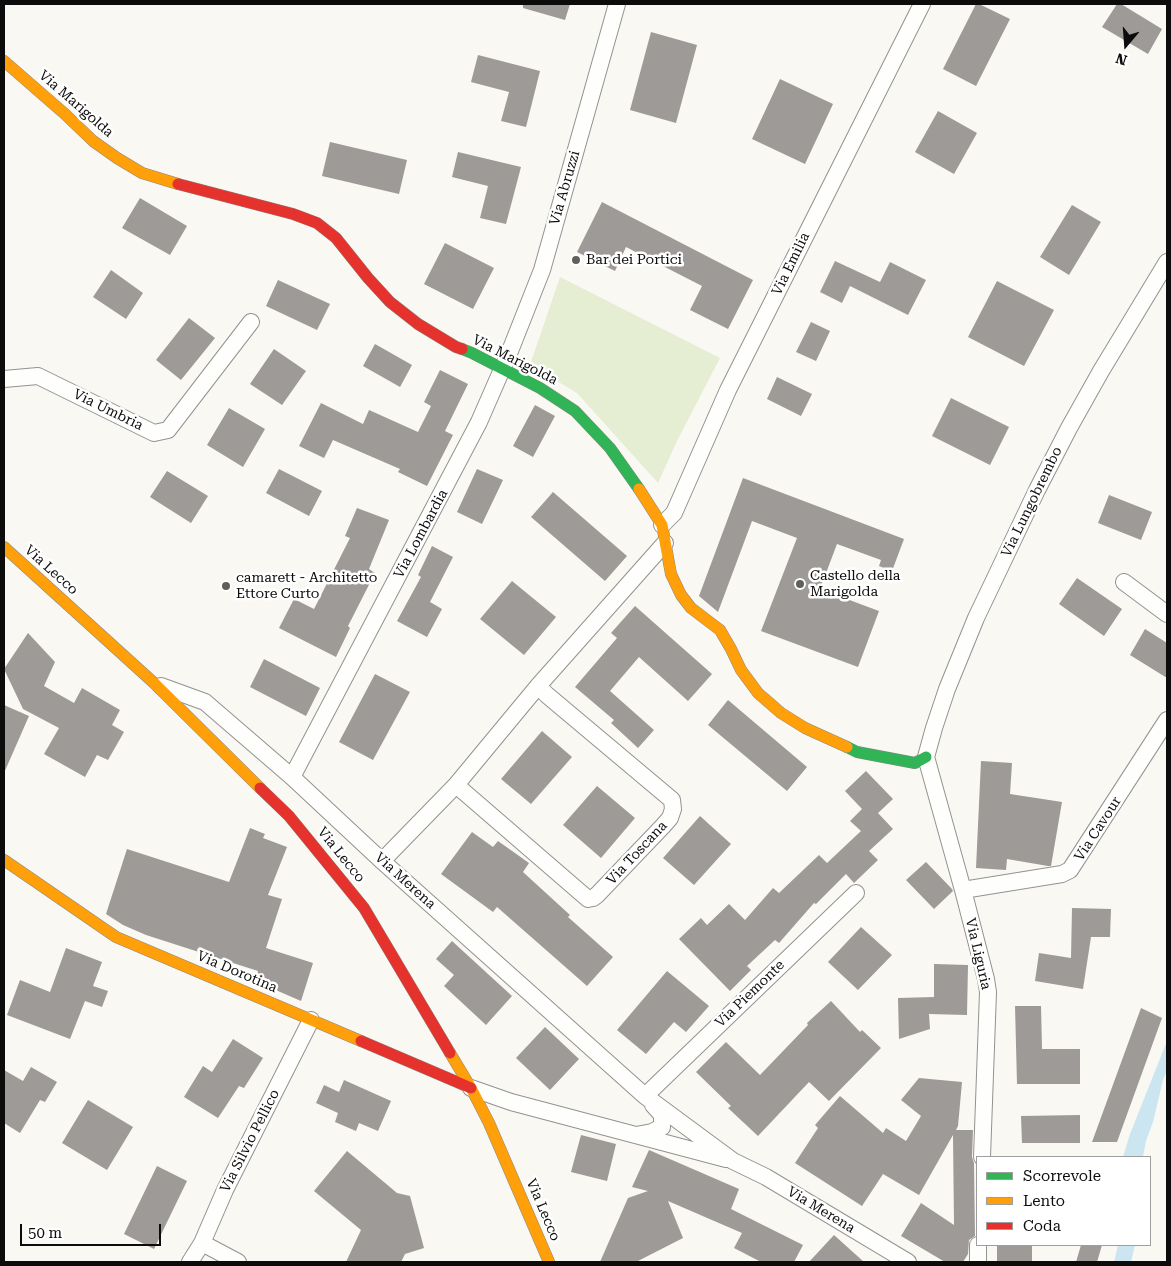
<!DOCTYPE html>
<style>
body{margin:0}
#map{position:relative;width:1171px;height:1266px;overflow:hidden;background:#faf8f2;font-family:"Roboto Serif",serif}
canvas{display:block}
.frame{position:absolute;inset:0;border:5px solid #0c0c0c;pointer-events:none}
.legend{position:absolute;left:976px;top:1156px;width:175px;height:90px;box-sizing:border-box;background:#fff;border:1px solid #9e9e9e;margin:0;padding:6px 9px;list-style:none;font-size:15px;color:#0c0c0c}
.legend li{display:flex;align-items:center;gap:10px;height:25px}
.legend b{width:25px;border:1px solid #9e9e9e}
.north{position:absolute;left:1101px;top:20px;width:50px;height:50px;-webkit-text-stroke:4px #fff;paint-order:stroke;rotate:198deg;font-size:14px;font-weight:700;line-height:20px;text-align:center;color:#0c0c0c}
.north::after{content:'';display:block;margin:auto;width:18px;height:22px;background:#0c0c0c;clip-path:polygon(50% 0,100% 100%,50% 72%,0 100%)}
.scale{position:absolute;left:20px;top:1224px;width:141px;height:22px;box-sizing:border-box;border:2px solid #0c0c0c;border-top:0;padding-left:6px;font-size:15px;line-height:18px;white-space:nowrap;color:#0c0c0c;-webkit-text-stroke:4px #fff;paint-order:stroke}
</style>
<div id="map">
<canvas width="1171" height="1266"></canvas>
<div class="frame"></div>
<ul class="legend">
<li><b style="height:6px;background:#30b455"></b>Scorrevole</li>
<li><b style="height:6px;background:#ff9f0a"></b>Lento</li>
<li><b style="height:6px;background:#e5322d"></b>Coda</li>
</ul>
<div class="north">N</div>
<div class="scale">50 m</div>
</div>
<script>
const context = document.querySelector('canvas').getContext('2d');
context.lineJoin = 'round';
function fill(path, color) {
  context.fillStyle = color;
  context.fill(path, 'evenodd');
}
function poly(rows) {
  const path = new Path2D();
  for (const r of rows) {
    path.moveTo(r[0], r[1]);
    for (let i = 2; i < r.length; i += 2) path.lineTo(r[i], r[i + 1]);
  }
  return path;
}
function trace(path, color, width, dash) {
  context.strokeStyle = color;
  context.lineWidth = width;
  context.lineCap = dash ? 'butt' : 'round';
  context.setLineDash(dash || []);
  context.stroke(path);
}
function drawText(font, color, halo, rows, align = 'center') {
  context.font = font + ' "Roboto Serif",serif';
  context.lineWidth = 5;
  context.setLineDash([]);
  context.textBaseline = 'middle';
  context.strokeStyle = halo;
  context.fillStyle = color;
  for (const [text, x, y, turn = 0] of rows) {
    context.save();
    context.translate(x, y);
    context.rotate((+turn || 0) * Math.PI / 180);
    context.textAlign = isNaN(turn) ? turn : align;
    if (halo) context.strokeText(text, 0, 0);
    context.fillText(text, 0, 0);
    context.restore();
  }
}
const green = poly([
 [560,277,720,358,677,441,658,483,577,393,530,365]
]);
const water = poly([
 [1167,1041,1167,1070,1163,1080,1153,1122,1146,1141,1143,1157,1123,1157,1130,1134],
 [1118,1245,1135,1245,1131,1262,1114,1262]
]);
const building = poly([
 [523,4,570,4,565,20,523,8],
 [976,4,979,4,1010,19,976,86,943,69],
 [1117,4,1121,4,1162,29,1148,54,1102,27],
 [651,32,697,45,676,123,630,110],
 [478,55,540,71,526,127,501,121,509,92,471,82],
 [780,79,833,104,805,164,752,139],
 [938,111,977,133,954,174,915,152],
 [330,142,407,160,399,194,322,176],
 [458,152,521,167,506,224,480,218,488,186,452,177],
 [140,198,187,226,170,255,122,228],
 [602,202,753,280,728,329,690,310,702,286,626,247,615,271,577,252],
 [1072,205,1101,222,1069,275,1040,257],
 [445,243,494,268,473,309,424,284],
 [835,261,880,282,890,262,926,280,908,315,850,286,842,303,820,292],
 [111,270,143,293,126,319,93,297],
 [278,280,330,304,317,330,266,306],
 [997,281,1054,310,1024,366,968,337],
 [189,318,215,338,181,380,156,360],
 [811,322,830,331,816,361,796,352],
 [375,344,412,365,400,387,363,366],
 [274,349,306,371,282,405,250,384],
 [440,370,468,384,445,431,453,435,427,486,398,472,400,469,333,440,324,458,299,446,321,403,363,424,369,410,418,432,431,406,424,402],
 [777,377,812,394,801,416,767,399],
 [951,398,1009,427,990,465,932,436],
 [535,405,555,416,533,457,513,446],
 [229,408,265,429,243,467,207,445],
 [279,469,322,491,309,516,266,493],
 [477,469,503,480,482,524,457,512],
 [167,471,208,496,191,523,150,497],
 [743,478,904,539,892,571,879,566,881,560,837,544,820,589,879,611,858,667,761,631,797,538,752,521,718,612,699,596],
 [553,492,627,556,605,581,531,517],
 [1109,495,1152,512,1141,540,1098,523],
 [357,508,389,520,369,569,375,573,348,626,350,628,336,657,279,628,294,599,314,609,350,538,345,536],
 [432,546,453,557,430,602,442,609,427,637,397,621,421,577,418,575],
 [1077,578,1122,609,1104,636,1059,604],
 [512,581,556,617,524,655,480,619],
 [635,606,712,674,688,701,639,657,610,691,654,730,638,748,611,723,614,720,575,687,617,638,611,633],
 [1145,629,1167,643,1167,678,1130,655],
 [28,633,55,662,44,686,74,703,82,688,120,710,112,725,124,732,108,760,97,755,85,777,44,754,59,728,23,709,4,669],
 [264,659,320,688,306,716,250,687],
 [375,674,410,692,373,760,339,742],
 [728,700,807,767,787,791,708,725],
 [4,705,29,716,4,773],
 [542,731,572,757,531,804,501,779],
 [981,761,1012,763,1010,794,1062,802,1051,866,1048,866,1007,859,1006,870,976,868],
 [866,771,893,799,878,813,893,829,869,851,878,860,854,883,846,874,816,904,814,903,779,943,775,940,747,966,751,970,730,991,679,939,701,918,707,925,729,904,745,920,773,888,779,893,819,855,827,863,861,831,850,821,862,809,845,791],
 [597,786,635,818,601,858,563,825],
 [700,816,731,844,694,885,663,858],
 [250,828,265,834,263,838,287,847,268,895,282,899,266,948,313,963,301,1001,255,981,258,971,146,935,123,925,106,914,127,849,229,882],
 [472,832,493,847,498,841,529,863,523,872,570,915,568,917,613,957,587,986,497,907,493,912,441,874],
 [926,862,952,889,953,891,934,909,906,880],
 [1072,908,1111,909,1110,937,1091,937,1083,989,1035,981,1039,953,1071,958],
 [861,927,892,955,858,990,828,962],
 [452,941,512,996,486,1025,444,986,454,975,436,959],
 [66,948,102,962,93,986,108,991,102,1007,85,1001,70,1039,7,1015,20,980,50,992],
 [934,964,968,965,967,1015,929,1014,930,1029,899,1039,898,998,934,997],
 [667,971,709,1006,686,1032,674,1022,646,1054,617,1030],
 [831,1001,860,1032,862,1030,881,1048,829,1101,809,1082,758,1136,728,1108,731,1106,696,1072,726,1042,760,1075,808,1025,807,1023],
 [1015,1006,1041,1006,1042,1049,1080,1049,1080,1084,1017,1084],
 [1141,1008,1162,1018,1117,1142,1092,1142],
 [545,1027,579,1059,550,1090,516,1058],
 [233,1039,263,1058,244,1088,239,1086,218,1118,184,1097,203,1066,212,1072],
 [31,1067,57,1082,45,1102,40,1100,20,1133,4,1123,4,1070,23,1081],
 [919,1078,962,1082,958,1126,956,1130,973,1130,972,1157,974,1163,975,1236,969,1240,968,1254,963,1262,945,1262,901,1236,921,1203,954,1225,953,1135,919,1195,883,1174,862,1206,795,1163,818,1128,815,1125,840,1096,883,1133,886,1128,906,1141,921,1116,901,1100],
 [344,1080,391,1101,378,1131,359,1123,356,1131,335,1122,338,1113,316,1103,324,1085,339,1092],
 [88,1100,133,1127,107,1170,62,1143],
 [1080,1115,1080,1143,1022,1143,1021,1116],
 [581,1135,616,1144,607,1181,571,1172],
 [649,1150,739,1189,731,1209,803,1245,794,1262,761,1262,734,1248,742,1233,668,1201,683,1238,636,1262,600,1262,628,1198,648,1191,632,1187],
 [347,1151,397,1193,410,1196,424,1248,405,1254,401,1262,346,1262,361,1230,314,1191],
 [157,1166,187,1181,154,1249,124,1234],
 [834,1235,864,1262,809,1262],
 [997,1245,1032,1245,1032,1262,997,1262],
 [1081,1245,1102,1245,1097,1262,1076,1262]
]);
const street = poly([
 [4,379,38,376,154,433,168,430,251,322],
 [662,525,674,513,728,390,922,4],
 [1124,582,1167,614],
 [161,686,205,702,292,777,382,861,645,1096,733,1161,766,1177,908,1262],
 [292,777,479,422,510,351,542,270,617,4],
 [456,785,588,899,593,898,597,895,663,826,670,818,673,809,672,800,547,695,538,686],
 [382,861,456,785,538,686,665,543],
 [963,890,1062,874,1070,870,1167,720],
 [471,1088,511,1102,726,1159],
 [645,1096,856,893],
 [636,1135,652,1132,662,1127,662,1115,653,1105],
 [982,1157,988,992,986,979,963,890,926,757,934,728,947,689,976,618,1037,490,1069,428,1101,371,1167,262],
 [202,1243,238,1262],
 [190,1262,202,1243,225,1190,311,1020],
 [978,1262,978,1245]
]);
const fast = poly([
 [462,349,472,353,540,388,575,411,610,448,639,489],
 [847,747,857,752,915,763,926,757]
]);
const slow = poly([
 [4,61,66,115,93,141,117,158,142,173,178,184],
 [639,489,662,525,671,574,681,595,691,608,720,630,731,649,741,670,758,693,781,713,805,728,847,747],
 [4,547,154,683,260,788],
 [4,860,116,937,361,1041],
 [450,1053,471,1088,489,1123,549,1262]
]);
const jam = poly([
 [178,184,293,214,317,223,336,238,368,278,390,302,418,324,456,347,462,349],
 [260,788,289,816,364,908,450,1053],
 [361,1041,471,1088]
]);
const markers = [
 [576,260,5,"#5f5f5c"],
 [800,584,5,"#5f5f5c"],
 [226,586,5,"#5f5f5c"]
];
const streetNames = [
 ["Via Marigolda",76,104,41],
 ["Via Abruzzi",565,188,-74],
 ["Via Emilia",791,264,-64],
 ["Via Marigolda",515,360,27],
 ["Via Umbria",108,410,26],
 ["Via Lungobrembo",1032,502,-64],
 ["Via Lombardia",421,534,-62],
 ["Via Lecco",51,570,42],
 ["Via Cavour",1098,829,-57],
 ["Via Toscana",637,853,-47],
 ["Via Lecco",341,855,51],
 ["Via Merena",405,881,42],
 ["Via Liguria",978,954,77],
 ["Via Dorotina",237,972,23],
 ["Via Piemonte",750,994,-44],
 ["Via Silvio Pellico",250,1141,-63],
 ["Via Lecco",543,1210,67],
 ["Via Merena",821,1210,31]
];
const poiNames = [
 ["Bar dei Portici",586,260],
 ["Castello della",810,576],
 ["Marigolda",810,592],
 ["camarett - Architetto",236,578],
 ["Ettore Curto",236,594]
];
fill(green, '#e5edd3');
fill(water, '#cbe6f1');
fill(building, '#9d9a97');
trace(street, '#939290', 18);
trace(fast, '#8a8986', 12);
trace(slow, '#8a8986', 12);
trace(jam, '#8a8986', 12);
trace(street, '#fefefd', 16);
trace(fast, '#30b455', 11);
trace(slow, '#ff9f0a', 11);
trace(jam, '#e5322d', 11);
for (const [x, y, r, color] of markers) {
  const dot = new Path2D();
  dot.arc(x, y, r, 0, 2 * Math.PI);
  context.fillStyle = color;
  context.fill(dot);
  trace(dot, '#fff', 2);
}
drawText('14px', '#0c0c0c', '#fff', streetNames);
drawText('14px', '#0c0c0c', '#fff', poiNames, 'left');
</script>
